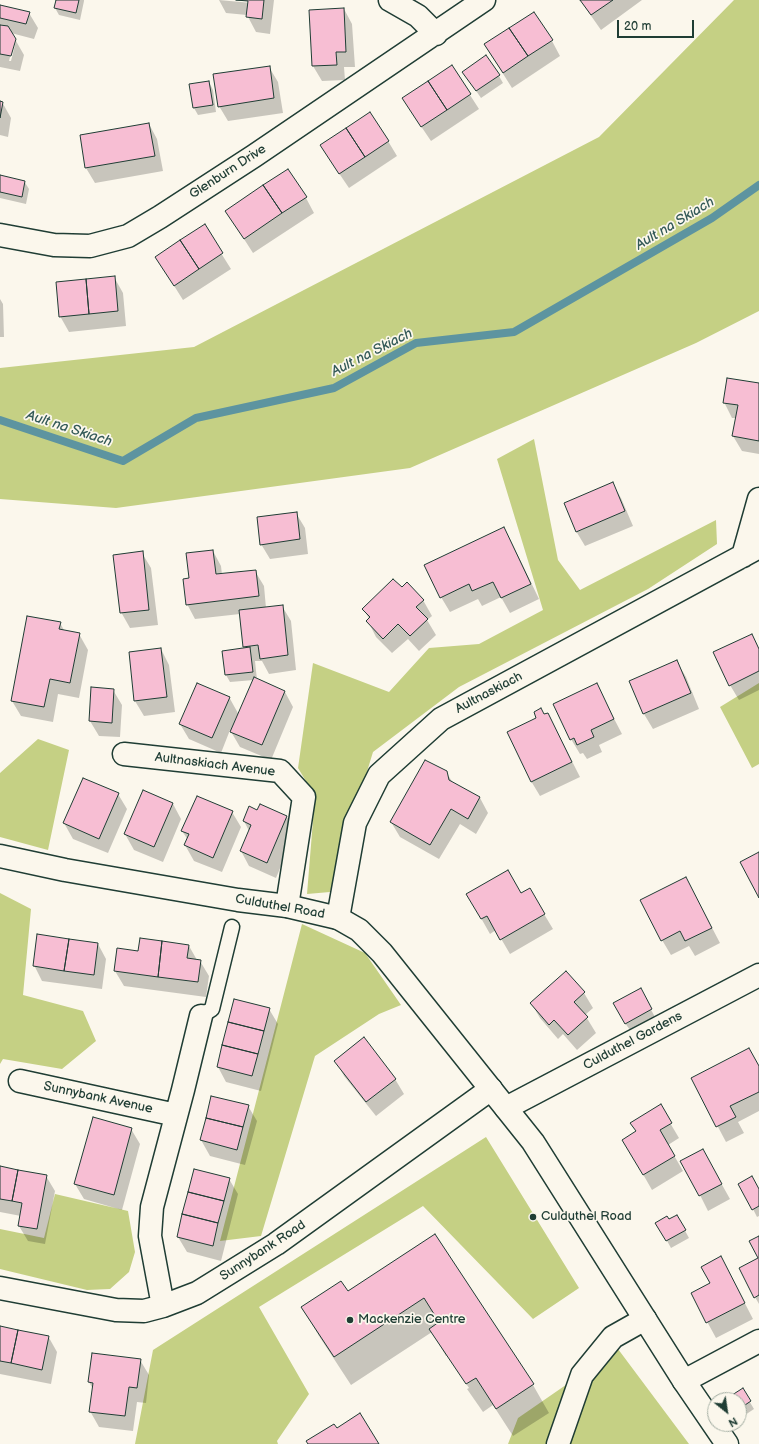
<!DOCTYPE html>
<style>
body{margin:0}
#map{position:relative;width:759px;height:1444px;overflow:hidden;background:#fbf7ec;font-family:"Balsamiq Sans",sans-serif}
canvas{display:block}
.north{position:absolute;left:707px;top:1392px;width:40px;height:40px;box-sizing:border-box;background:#fbf7ec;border:1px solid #a3ada2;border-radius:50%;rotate:150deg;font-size:11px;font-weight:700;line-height:16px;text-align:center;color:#1f3d34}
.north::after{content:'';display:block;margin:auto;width:14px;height:18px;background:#1f3d34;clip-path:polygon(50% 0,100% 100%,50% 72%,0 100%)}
.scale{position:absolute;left:617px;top:20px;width:77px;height:18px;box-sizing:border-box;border:2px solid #1f3d34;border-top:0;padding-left:5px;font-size:12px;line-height:14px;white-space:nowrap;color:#1f3d34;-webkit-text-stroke:3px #fbf7ec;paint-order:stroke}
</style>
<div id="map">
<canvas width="759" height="1444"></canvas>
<div class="north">N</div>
<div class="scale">20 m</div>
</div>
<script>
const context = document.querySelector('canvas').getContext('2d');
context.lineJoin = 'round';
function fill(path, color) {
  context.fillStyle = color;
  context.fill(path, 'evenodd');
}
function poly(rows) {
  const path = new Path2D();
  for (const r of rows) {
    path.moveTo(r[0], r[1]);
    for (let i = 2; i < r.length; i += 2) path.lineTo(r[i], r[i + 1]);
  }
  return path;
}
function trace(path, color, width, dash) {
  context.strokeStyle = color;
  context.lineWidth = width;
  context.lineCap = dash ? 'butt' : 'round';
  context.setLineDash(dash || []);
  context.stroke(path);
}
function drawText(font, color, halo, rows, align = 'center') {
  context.font = font + ' "Balsamiq Sans",sans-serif';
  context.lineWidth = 3.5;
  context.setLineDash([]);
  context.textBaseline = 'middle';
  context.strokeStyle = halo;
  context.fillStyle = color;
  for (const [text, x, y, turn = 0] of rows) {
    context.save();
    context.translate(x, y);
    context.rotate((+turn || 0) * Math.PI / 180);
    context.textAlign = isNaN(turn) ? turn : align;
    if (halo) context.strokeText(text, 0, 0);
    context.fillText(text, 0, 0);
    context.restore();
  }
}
const green = poly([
 [734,0,759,0,759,311,696,343,410,468,116,508,0,499,0,368,194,347,599,137],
 [534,439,558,560,580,590,716,520,717,544,648,589,459,687,373,752,330,892,307,894,315,796,298,768,313,663,389,692,429,648,479,644,543,610,497,459],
 [759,683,759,764,752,768,720,707],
 [38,739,69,750,48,850,0,837,0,773],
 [0,893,31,909,23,995,83,1011,96,1041,62,1069,3,1059,0,1064],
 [302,924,365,953,401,1005,379,1014,315,1056,261,1236,220,1241],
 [486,1137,579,1288,533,1319,423,1206,259,1307,309,1394,277,1441,278,1444,135,1444,153,1350],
 [55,1194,128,1211,135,1252,129,1272,110,1289,87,1290,0,1269,0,1229,44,1238],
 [618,1349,689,1444,508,1444,518,1418]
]);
const shadow = poly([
 [57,0,84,0,84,1,80,20,59,15,55,8],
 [219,0,252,3,253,1,244,0,274,0,270,34,256,32,247,15,226,13],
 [580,0,642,0,601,30],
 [0,6,29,13,38,28,34,39,11,33,16,41,14,41,9,61,11,61,16,41,24,55,20,71,0,67],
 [344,9,352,24,355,67,344,67,345,80,322,81,313,66,310,11],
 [552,41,560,56,512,88,485,45],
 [269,67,278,82,283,113,228,121,219,106],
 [452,67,479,109,431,141,412,113],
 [499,76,503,83,481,98,468,79],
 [209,82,213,90,216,112,198,115,194,108],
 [0,102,2,102,11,118,8,137,0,135],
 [149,124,157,139,163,171,95,183,86,168],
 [388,141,397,156,349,188,330,160],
 [0,176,24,181,29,189,26,204,0,198],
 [306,198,314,213,253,253,226,211],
 [204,226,231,269,183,300,156,257],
 [114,277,123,293,126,326,69,332,60,316],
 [0,299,3,304,4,337,0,337],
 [759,384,759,454,742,451,733,436,736,418,732,418,724,402],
 [612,483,621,498,633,526,585,546,576,531],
 [296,513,305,528,308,554,270,559,261,544],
 [504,528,512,543,539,599,510,613,501,597,482,606,478,599,450,612,441,597],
 [213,551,221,566,222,575,255,571,264,586,266,608,282,606,291,621,296,670,269,674,262,661,255,661,257,680,285,692,293,707,271,760,240,747,230,730,221,753,189,739,180,724,229,697,239,715,254,680,230,682,226,675,223,652,246,649,244,646,240,614,195,619,187,604,190,578],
 [142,553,151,568,158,625,130,628,121,612],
 [402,589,423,600,432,616,427,620,436,635,419,651,408,639,392,653,376,637,368,621,370,620,363,609],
 [60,623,65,632,79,634,88,650,79,698,58,694,53,722,21,716,12,701],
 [751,635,759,649,759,690,739,700,730,685],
 [161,649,169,665,175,712,144,716,135,701],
 [677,662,686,677,699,709,653,729,644,714,630,682],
 [596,684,622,734,599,745,602,752,587,759,583,753,580,754,571,739],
 [113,690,122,705,120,737,99,736,90,721],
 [548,714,580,777,540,796,531,781,544,715],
 [446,772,453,783,480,798,488,813,476,834,460,824,439,859,400,837,391,822],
 [118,794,127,809,108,853,73,839,64,823],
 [173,804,181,819,163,862,134,850,125,834],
 [260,806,287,817,295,832,276,878,249,866,241,851,249,831,244,821,258,811],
 [232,812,241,827,222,872,194,861,185,845,188,840,182,831],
 [686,878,720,943,695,956,689,946,671,955,662,940],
 [529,889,553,929,510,954,496,930,490,934,468,895,521,894],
 [98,944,106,959,102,989,42,981,34,965],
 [189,946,197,960,200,961,209,976,206,997,124,986,115,971,139,952],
 [566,972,584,993,593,1008,585,1015,596,1033,577,1050,563,1034,558,1039,540,1018,531,1003],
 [640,990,655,1017,630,1030,625,1023],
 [269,1009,278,1024,261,1091,226,1082,218,1067],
 [336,1061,395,1079,404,1094,376,1116,344,1076],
 [759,1067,759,1111,738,1122,744,1133,726,1142,692,1078],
 [212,1097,248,1106,257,1121,245,1165,210,1156,201,1140],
 [660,1106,679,1138,668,1145,683,1171,652,1190,632,1155,637,1132],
 [131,1129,140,1144,122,1210,84,1199,75,1184],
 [711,1165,730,1199,708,1211,700,1195],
 [0,1168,46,1176,55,1191,45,1244,28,1241,19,1226,21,1216,0,1212],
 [229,1179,238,1194,221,1261,187,1252,178,1237],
 [759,1190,759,1216,757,1217,753,1209],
 [677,1216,689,1238,671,1248,657,1223,668,1221],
 [435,1235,533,1385,549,1413,513,1436,493,1405,483,1412,467,1389,469,1388,448,1356,446,1356,432,1332,351,1385,319,1336,302,1307,348,1292],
 [721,1257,753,1319,716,1338,692,1294,711,1284],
 [759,1259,759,1304,755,1297],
 [0,1327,48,1336,57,1352,51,1384,0,1374],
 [140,1360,149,1375,146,1403,137,1402,133,1431,99,1427,90,1411,93,1389,89,1382],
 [742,1389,754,1409,742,1417,739,1412,739,1400,732,1400]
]);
const stream = poly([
 [0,420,123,461,196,418,334,388,416,343,514,332,712,218,759,185]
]);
const building = poly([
 [56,0,79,0,76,13,54,8,56,0],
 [236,0,264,0,262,19,246,17,248,1,236,0],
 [580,0,613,0,591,15,580,0],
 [0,5,30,12,26,24,0,18,0,5],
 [344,8,346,52,336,52,337,65,312,66,309,10,344,8],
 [534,12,553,40,528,56,509,28,534,12],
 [0,25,8,26,16,39,11,56,0,54,0,25],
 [509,28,528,56,503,73,484,44,509,28],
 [486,55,500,75,476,91,462,72,486,55],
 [452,65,471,94,447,110,428,81,452,65],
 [270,66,274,98,218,107,213,74,270,66],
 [209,81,213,105,193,108,189,84,209,81],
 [428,81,447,110,421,127,402,98,428,81],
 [0,101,3,102,0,118,0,101],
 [370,112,389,141,365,157,346,128,370,112],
 [149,123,155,156,85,168,80,135,149,123],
 [346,128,365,157,339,174,320,145,346,128],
 [288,169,307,197,282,213,263,185,288,169],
 [0,175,25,181,22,197,0,192,0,175],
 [263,185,282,213,244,239,225,211,263,185],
 [205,224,223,253,199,269,180,240,205,224],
 [180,240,199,269,174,286,155,257,180,240],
 [115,276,118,311,89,314,86,279,115,276],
 [86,279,89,314,59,317,56,282,86,279],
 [727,378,759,383,759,441,732,436,738,405,723,403,727,378],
 [613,482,625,511,576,532,564,503,613,482],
 [297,512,300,539,260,545,257,517,297,512],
 [504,527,531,584,501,598,493,582,472,591,469,584,440,598,424,565,504,527],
 [213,550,216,574,256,570,259,596,186,605,183,579,189,578,186,553,213,550],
 [143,551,149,610,120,613,113,555,143,551],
 [393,579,402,587,407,582,424,600,416,607,428,619,410,636,398,624,383,639,366,621,370,617,362,609,393,579],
 [283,605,288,655,260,659,258,645,243,647,239,610,283,605],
 [27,616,61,622,59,629,80,633,70,683,50,679,44,707,11,701,27,616],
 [752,634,759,649,759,671,729,686,713,652,752,634],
 [250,647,253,672,225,675,222,651,250,647],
 [161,648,167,697,134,701,129,652,161,648],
 [677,660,691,693,643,714,629,681,677,660],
 [254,677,285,691,262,745,230,732,254,677],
 [197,683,230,697,212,738,179,724,197,683],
 [597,683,614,719,591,730,594,737,577,745,574,738,570,740,553,704,597,683],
 [91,687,114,689,112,723,89,721,91,687],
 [541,708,544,714,548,713,572,762,531,782,507,732,536,718,534,712,541,708],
 [425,760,447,771,449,780,480,797,468,819,451,809,430,845,390,822,425,760],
 [83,778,119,793,99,839,63,823,83,778],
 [143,790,173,803,154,847,124,834,143,790],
 [197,796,233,811,213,858,184,845,189,834,181,831,197,796],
 [260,804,287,816,267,863,240,851,251,825,243,821,249,806,257,810,260,804],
 [759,852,759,898,740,862,759,852],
 [508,870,521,893,530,888,545,914,500,940,487,916,481,919,466,894,508,870],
 [686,877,712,928,685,941,680,931,661,941,640,900,686,877],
 [37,934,69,939,64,971,33,966,37,934],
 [140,938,162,941,158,977,114,971,117,948,138,951,140,938],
 [69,939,98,943,94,975,64,971,69,939],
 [162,941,189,945,187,958,201,960,198,982,158,977,162,941],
 [566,971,585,992,574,1002,588,1017,568,1035,554,1020,549,1025,530,1003,566,971],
 [641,988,652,1009,625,1024,613,1003,641,988],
 [234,999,270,1008,264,1031,228,1022,234,999],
 [228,1022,264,1031,258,1054,222,1045,228,1022],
 [364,1037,396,1079,366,1102,334,1061,364,1037],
 [222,1045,258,1054,252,1076,217,1067,222,1045],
 [749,1048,759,1066,759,1092,730,1106,736,1117,716,1127,691,1078,749,1048],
 [211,1096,249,1105,243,1127,206,1118,211,1096],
 [661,1104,672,1123,660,1130,675,1156,643,1175,622,1140,636,1131,630,1123,661,1104],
 [93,1117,132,1128,114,1195,74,1184,93,1117],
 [206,1118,243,1127,237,1150,200,1140,206,1118],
 [703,1149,722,1184,699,1196,680,1161,703,1149],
 [0,1166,18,1170,12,1201,0,1199,0,1166],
 [194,1169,230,1178,224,1201,188,1192,194,1169],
 [18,1170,47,1175,37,1229,18,1226,22,1203,12,1201,18,1170],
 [752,1176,759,1189,759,1206,752,1210,738,1184,752,1176],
 [188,1192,224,1201,218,1223,182,1214,188,1192],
 [182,1214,218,1223,213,1246,177,1237,182,1214],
 [677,1215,686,1230,666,1241,655,1223,667,1216,669,1219,677,1215],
 [435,1234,534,1384,496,1409,476,1378,466,1384,429,1329,439,1322,424,1298,334,1357,301,1307,341,1281,348,1291,435,1234],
 [759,1236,759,1295,754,1298,739,1268,758,1258,749,1241,759,1236],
 [721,1256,745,1303,706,1323,691,1293,710,1283,701,1267,721,1256],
 [0,1326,18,1330,11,1363,0,1361,0,1326],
 [18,1330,49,1336,42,1370,11,1363,18,1330],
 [92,1353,141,1359,137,1388,129,1387,125,1416,89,1412,93,1383,88,1382,92,1353],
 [743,1388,751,1401,739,1409,739,1400,730,1400,729,1397,743,1388],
 [360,1413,379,1444,308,1444,306,1441,334,1424,337,1428,360,1413]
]);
const service = poly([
 [201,1016,212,1009,232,927]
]);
const minor = poly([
 [390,0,418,16,436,34],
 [0,235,54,245,90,246,128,236,160,217,254,156,484,0],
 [743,556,759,499],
 [124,754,280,771,304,797,287,906],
 [338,918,355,823,379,775,441,719,759,547],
 [20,1081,176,1115],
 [506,1108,759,975],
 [0,1288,116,1310,144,1311,163,1306,197,1293,276,1244,491,1089],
 [163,1306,150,1236,152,1207,183,1090,201,1016],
 [684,1381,759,1341],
 [558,1444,582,1375,613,1337,645,1319]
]);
const secondary = poly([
 [0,856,65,870,238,900,287,906,338,918,359,930,382,953,533,1142,684,1381,727,1444]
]);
const markers = [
 [533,1217,4,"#1f3d34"],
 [350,1320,4,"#1f3d34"]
];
const streetNames = [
 ["Glenburn Drive",228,172,-33],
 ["Aultnaskiach",489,693,-28],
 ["Aultnaskiach Avenue",215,765,7],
 ["Culduthel Road",280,907,10],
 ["Culduthel Gardens",633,1041,-28],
 ["Sunnybank Avenue",98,1098,12],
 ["Sunnybank Road",263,1251,-33]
];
const poiNames = [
 ["Culduthel Road",541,1217],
 ["Mackenzie Centre",358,1320]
];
const waterNames = [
 ["Ault na Skiach",675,224,-31],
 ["Ault na Skiach",372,353,-27],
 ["Ault na Skiach",69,429,18]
];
fill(green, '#c5d084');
fill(shadow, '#0003');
trace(stream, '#5d94a0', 8);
fill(building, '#f7bed3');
trace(building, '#1f3d34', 1);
trace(service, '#1f3d34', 17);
trace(minor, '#1f3d34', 25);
trace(secondary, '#1f3d34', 25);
trace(service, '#fbf7ec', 14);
trace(minor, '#fbf7ec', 22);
trace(secondary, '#fbf7ec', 22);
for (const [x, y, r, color] of markers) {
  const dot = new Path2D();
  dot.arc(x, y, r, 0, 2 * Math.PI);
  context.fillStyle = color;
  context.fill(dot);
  trace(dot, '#fbf7ec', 1.5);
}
drawText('13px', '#1f3d34', '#fbf7ec', streetNames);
drawText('13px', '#1f3d34', '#fbf7ec', poiNames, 'left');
drawText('italic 14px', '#345a58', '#fbf7ec', waterNames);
</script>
